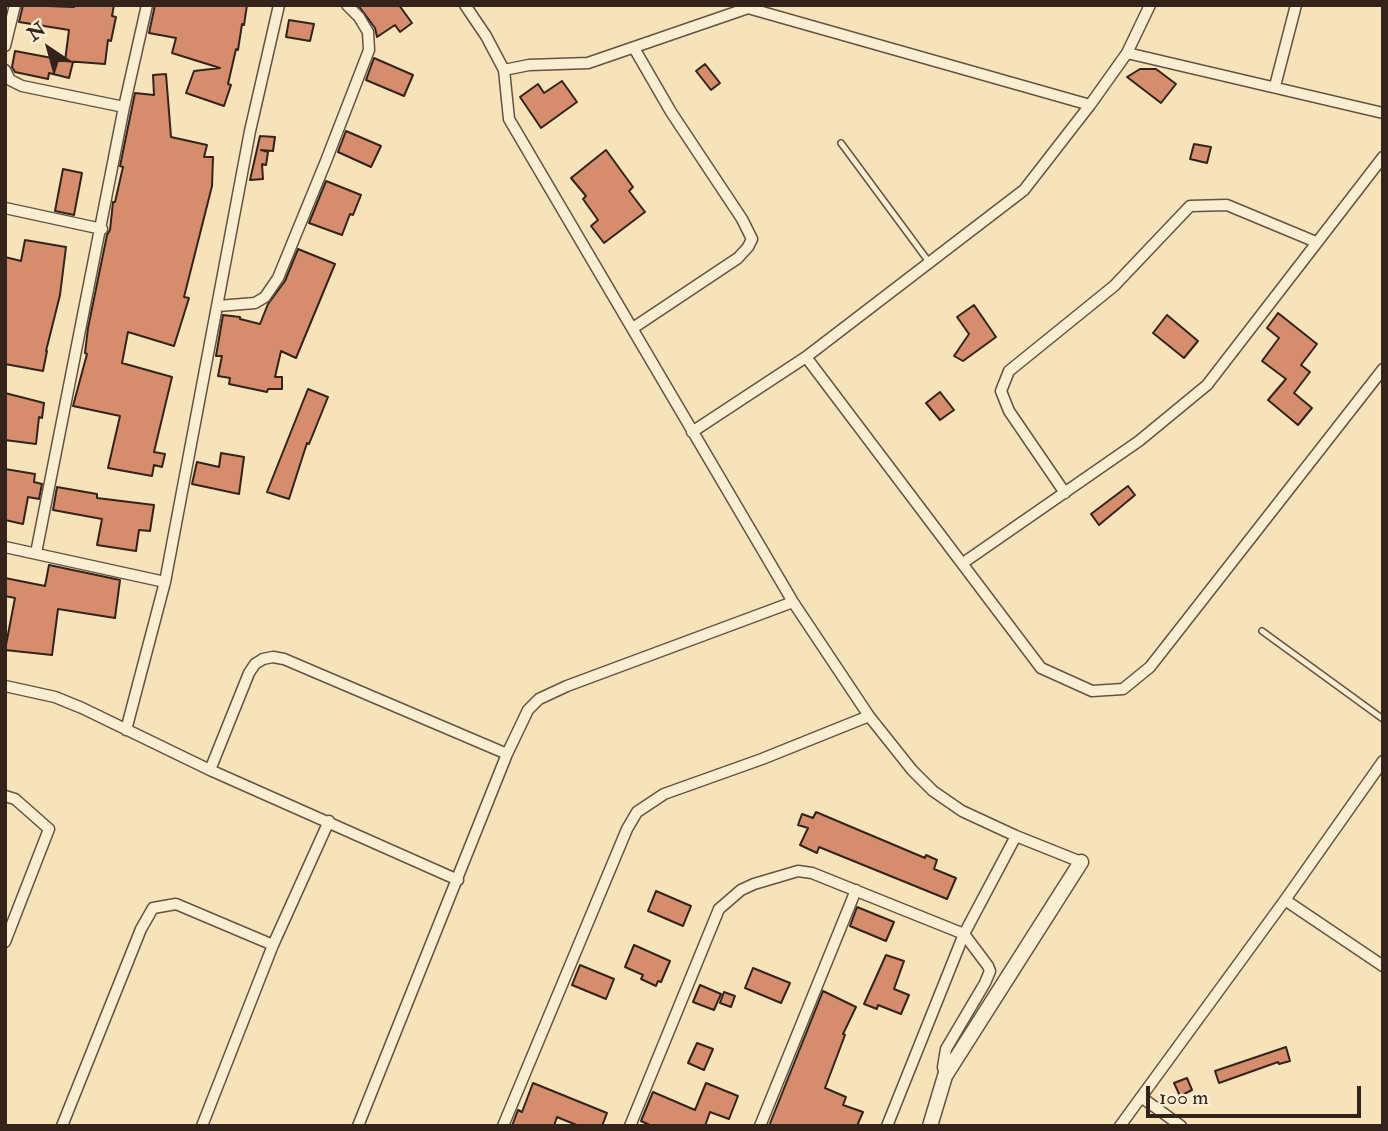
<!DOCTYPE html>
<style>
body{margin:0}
#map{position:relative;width:1388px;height:1131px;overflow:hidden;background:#f6e3b9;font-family:"IM FELL Double Pica",serif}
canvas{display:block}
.frame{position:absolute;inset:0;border:7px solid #33231b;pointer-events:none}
.north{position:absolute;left:14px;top:14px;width:70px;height:70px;-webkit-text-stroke:5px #f9edd2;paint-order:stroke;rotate:324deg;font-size:19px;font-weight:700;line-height:28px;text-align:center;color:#33231b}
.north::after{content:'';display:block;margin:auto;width:24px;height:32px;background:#33231b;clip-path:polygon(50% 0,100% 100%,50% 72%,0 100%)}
.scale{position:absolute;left:1146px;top:1086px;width:215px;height:32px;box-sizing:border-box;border:4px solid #33231b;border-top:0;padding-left:9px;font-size:21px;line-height:24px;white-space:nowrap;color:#33231b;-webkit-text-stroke:5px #f9edd2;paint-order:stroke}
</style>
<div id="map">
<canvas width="1388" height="1131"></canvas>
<div class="frame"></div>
<div class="north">N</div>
<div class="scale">100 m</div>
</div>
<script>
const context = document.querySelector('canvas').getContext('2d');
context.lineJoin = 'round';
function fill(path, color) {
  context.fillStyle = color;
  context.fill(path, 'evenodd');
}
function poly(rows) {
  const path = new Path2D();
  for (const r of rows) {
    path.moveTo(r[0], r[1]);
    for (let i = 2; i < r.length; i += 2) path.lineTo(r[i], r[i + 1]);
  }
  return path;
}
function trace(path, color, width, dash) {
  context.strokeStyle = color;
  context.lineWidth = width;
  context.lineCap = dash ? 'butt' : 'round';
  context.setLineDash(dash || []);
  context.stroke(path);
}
const building = poly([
 [23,5,74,7,74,5,114,5,112,16,116,17,111,41,108,40,105,64,65,61,69,30,19,22,23,5],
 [155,5,247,5,244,25,242,24,238,50,236,49,228,84,231,85,224,106,186,93,194,71,220,68,172,53,176,38,149,33,155,5],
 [358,5,399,5,412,23,400,32,395,25,377,37,375,28,358,5],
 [289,20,314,24,310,41,286,37,289,20],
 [15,51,73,62,69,78,49,73,48,79,15,72,12,67,15,51],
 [374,58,413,75,404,96,366,80,374,58],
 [705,64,720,83,711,90,696,71,705,64],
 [1140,69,1156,69,1176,84,1161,103,1127,77,1140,69],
 [166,74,171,137,207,145,204,157,213,157,212,186,184,297,189,298,174,346,128,332,122,363,172,377,154,452,165,454,162,467,154,465,152,476,108,468,120,416,73,406,87,354,85,353,88,328,107,235,110,230,113,202,115,202,123,167,120,166,135,93,154,95,153,75,166,74],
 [562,81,577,102,541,128,520,97,538,84,544,93,562,81],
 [346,131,381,146,371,167,338,152,346,131],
 [260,136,275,137,273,151,261,150,268,152,266,165,262,164,263,179,250,180,260,136],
 [1194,144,1211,147,1207,163,1190,159,1194,144],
 [606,150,633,187,629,191,645,212,604,243,591,226,598,220,583,199,586,196,571,178,606,150],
 [63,169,82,173,74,215,55,211,63,169],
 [326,181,361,195,353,215,350,214,342,235,309,223,326,181],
 [25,240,66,247,60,295,46,351,47,351,43,371,5,364,5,257,21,261,25,240],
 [298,249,335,264,296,358,281,351,275,377,282,377,282,389,268,389,267,392,229,384,230,378,218,376,222,356,216,356,223,315,240,317,240,319,260,324,268,304,285,281,298,249],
 [974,305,996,337,963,361,954,356,969,334,957,317,974,305],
 [1278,313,1317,344,1301,365,1310,372,1294,393,1312,408,1298,425,1268,400,1286,379,1262,361,1279,338,1267,328,1278,313],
 [1167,315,1198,341,1184,358,1153,333,1167,315],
 [308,389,328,397,309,444,307,443,289,499,267,492,308,389],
 [940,392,954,410,940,420,926,403,940,392],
 [5,393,44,403,42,418,39,417,36,444,5,440,5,393],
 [221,453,244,457,239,494,192,484,197,462,219,467,221,453],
 [5,469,35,474,34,482,42,484,39,499,28,497,23,524,5,520,5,469],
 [1128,486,1135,495,1099,525,1091,514,1128,486],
 [57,487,97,494,97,498,154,505,150,531,139,530,136,551,97,545,102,519,53,510,57,487],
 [49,565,120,580,115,618,58,609,52,655,5,650,15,598,5,596,5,578,45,586,49,565],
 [816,812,925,858,926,855,937,860,934,869,956,878,947,899,819,847,817,853,800,845,808,828,798,825,802,814,813,818,816,812],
 [656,891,691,906,683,926,648,911,656,891],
 [857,907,894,922,886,941,850,926,857,907],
 [634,945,670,961,661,982,658,981,656,986,641,979,643,975,625,967,634,945],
 [886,955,904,961,894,989,909,995,901,1014,878,1005,877,1009,864,1004,886,955],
 [580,965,614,979,606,999,572,985,580,965],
 [753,968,790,983,781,1003,745,988,753,968],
 [700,985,721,994,714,1010,693,1002,700,985],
 [823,991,856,1007,843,1034,845,1035,825,1088,846,1097,843,1105,863,1112,857,1126,769,1126,823,991],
 [724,992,735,996,731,1007,720,1003,724,992],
 [697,1043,713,1049,704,1070,688,1063,697,1043],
 [1286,1047,1290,1061,1279,1064,1278,1062,1219,1083,1215,1071,1286,1047],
 [1187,1078,1192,1090,1180,1096,1174,1083,1187,1078],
 [533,1083,607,1113,602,1126,579,1126,557,1117,554,1126,512,1126,518,1110,522,1112,533,1083],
 [706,1083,738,1096,729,1119,710,1112,705,1126,652,1126,641,1121,653,1092,695,1110,706,1083]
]);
const service = poly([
 [841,143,929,262],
 [1262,631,1383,719]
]);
const minor = poly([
 [465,5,486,36,504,70,509,119,793,602,869,716,912,770,933,791,962,811,1016,836,1081,862],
 [5,46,15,5],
 [1127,53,1150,5],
 [5,70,10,80,22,86,124,107],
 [504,70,529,65,588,63,748,8,1090,105],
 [1275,86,1296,5],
 [5,208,102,229],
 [218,306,255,303,265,297,278,278,326,161,369,50,368,32,359,17,347,5],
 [633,328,738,258,748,247,752,239,742,219,671,112,634,48],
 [806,357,1041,668,1092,691,1123,689,1150,667,1383,369],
 [692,432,806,357,1024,190,1090,105,1127,53,1383,113],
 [1065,493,1009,411,1001,391,1009,371,1114,286,1190,206,1227,205,1316,242],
 [5,547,165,582],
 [36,553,124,107,147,5],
 [963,563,1139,441,1207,385,1383,157],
 [5,686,55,697,82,708,210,770,458,880],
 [126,730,165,582,250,131,279,5],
 [210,770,249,673,255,664,263,659,273,657,284,659,507,754],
 [5,796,15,799,49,829,5,942],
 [1285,900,1383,966],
 [1141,1097,1181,1126],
 [62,1126,141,929,153,908,176,904,273,945],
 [202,1126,273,945,329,821],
 [358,1126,507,754,528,710,539,699,567,686,793,602],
 [503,1126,627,829,637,812,664,794,762,759,869,716],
 [630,1126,719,909,741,890,754,884,798,871,812,873,964,934,988,966,990,971,985,983,946,1049,943,1067,945,1076],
 [760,1126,856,890],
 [887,1126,964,934,1016,836],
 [1120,1126,1285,900,1383,761]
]);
const tertiary = poly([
 [930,1126,945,1076,1081,862]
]);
fill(building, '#d58d6e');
trace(building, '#33231b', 2);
trace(service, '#645342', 8);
trace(minor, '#645342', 13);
trace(tertiary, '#645342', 17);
trace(service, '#f9edd2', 5);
trace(minor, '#f9edd2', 10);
trace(tertiary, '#f9edd2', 14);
</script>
